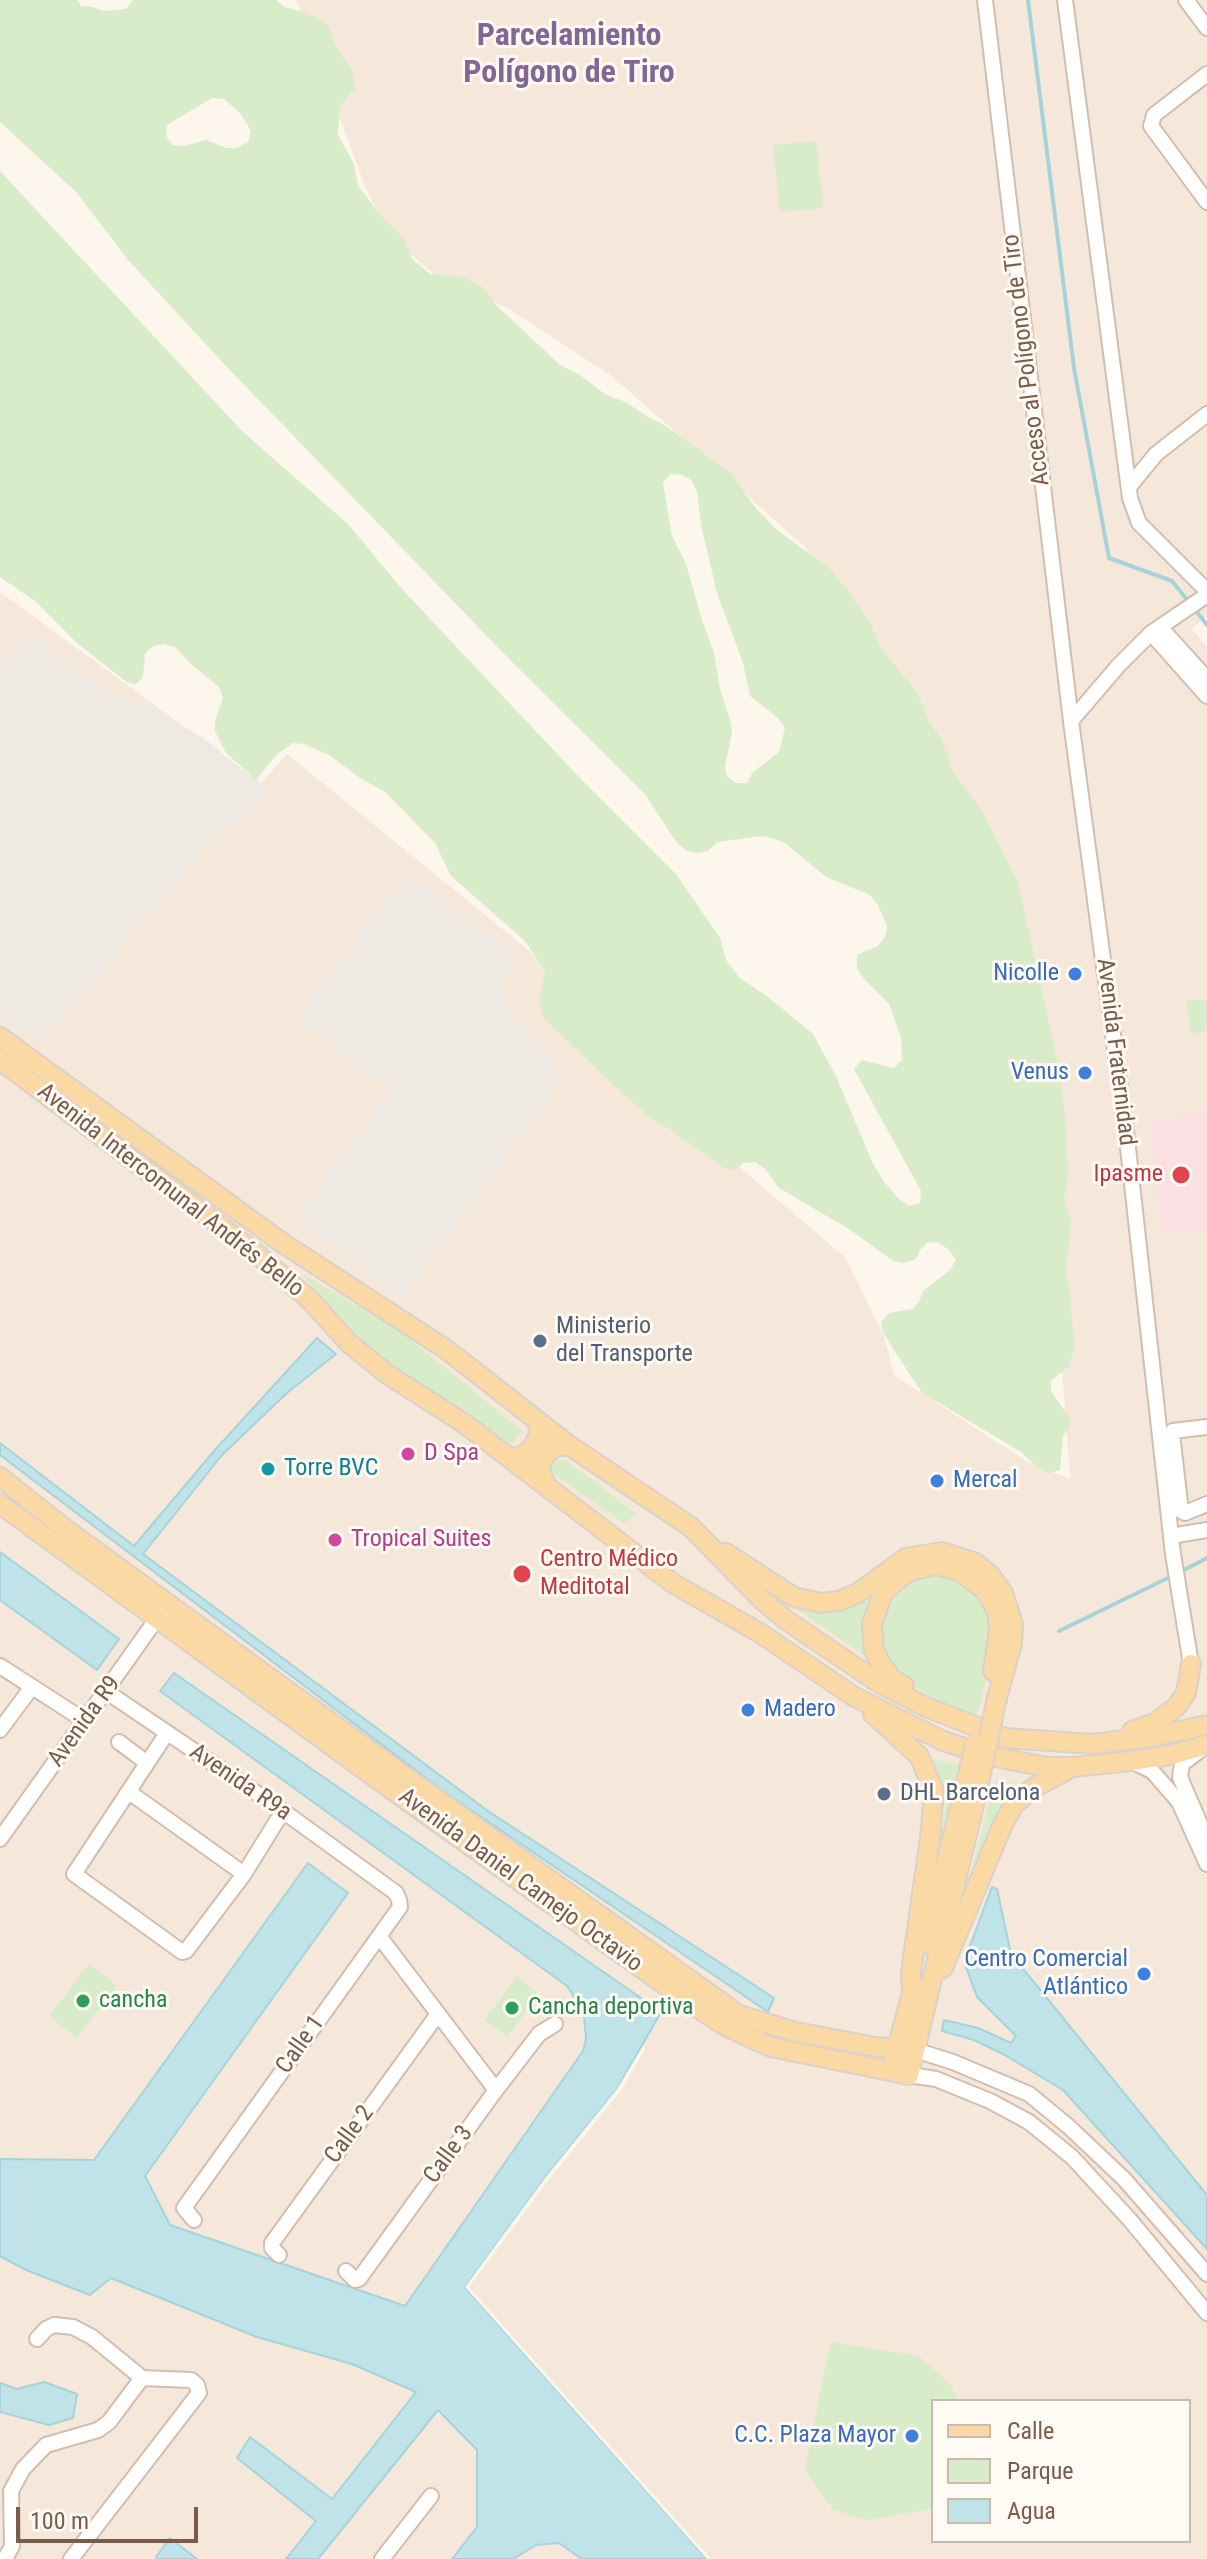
<!DOCTYPE html>
<meta charset="utf-8">
<style>
body{margin:0}
#map{position:relative;width:1207px;height:2559px;overflow:hidden;background:#fdf6ec;font-family:"Roboto Condensed",sans-serif}
canvas{display:block}
.legend{position:absolute;left:931px;top:2399px;width:260px;height:144px;box-sizing:border-box;background:#fffaf3;border:2px solid #cabbb1;margin:0;padding:10px 14px;list-style:none;font-size:24px;color:#7a5c4d}
.legend li{display:flex;align-items:center;gap:16px;height:40px}
.legend b{width:40px;border:2px solid #cabbb1}
.scale{position:absolute;left:16px;top:2507px;width:182px;height:36px;box-sizing:border-box;border:4px solid #7a5c4d;border-top:0;padding-left:10px;font-size:24px;line-height:28px;white-space:nowrap;color:#7a5c4d;-webkit-text-stroke:6px #fffaf3;paint-order:stroke}
</style>
<div id="map">
<canvas width="1207" height="2559"></canvas>
<ul class="legend">
<li><b style="height:10px;background:#fbd9a5"></b>Calle</li>
<li><b style="height:22px;background:#d8ecc9"></b>Parque</li>
<li><b style="height:22px;background:#bfe3e8"></b>Agua</li>
</ul>
<div class="scale">100 m</div>
</div>
<script>
const context = document.querySelector('canvas').getContext('2d');
context.lineJoin = 'round';
function fill(path, color) {
  context.fillStyle = color;
  context.fill(path, 'evenodd');
}
function poly(rows) {
  const path = new Path2D();
  for (const r of rows) {
    path.moveTo(r[0], r[1]);
    for (let i = 2; i < r.length; i += 2) path.lineTo(r[i], r[i + 1]);
  }
  return path;
}
function trace(path, color, width, dash) {
  context.strokeStyle = color;
  context.lineWidth = width;
  context.lineCap = dash ? 'butt' : 'round';
  context.setLineDash(dash || []);
  context.stroke(path);
}
function drawText(font, color, halo, rows, align = 'center') {
  context.font = font + ' "Roboto Condensed",sans-serif';
  context.lineWidth = 6;
  context.setLineDash([]);
  context.textBaseline = 'middle';
  context.strokeStyle = halo;
  context.fillStyle = color;
  for (const [text, x, y, turn = 0] of rows) {
    context.save();
    context.translate(x, y);
    context.rotate((+turn || 0) * Math.PI / 180);
    context.textAlign = isNaN(turn) ? turn : align;
    if (halo) context.strokeText(text, 0, 0);
    context.fillText(text, 0, 0);
    context.restore();
  }
}
const residential = poly([
 [296,0,1207,0,1207,616,1192,629,1207,647,1207,2559,0,2559,0,592,261,783,287,754,532,953,572,1014,645,1087,845,1257,884,1336,894,1375,1026,1461,1070,1479,1053,1241,892,664,803,545,613,377,506,307,441,280,388,235,365,186],
 [933,2401,1189,2401,1189,2541,933,2541]
]);
const industrial = poly([
 [30,635,46,645,103,693,148,705,206,740,270,792,213,839,40,1044,0,1013,0,669],
 [406,873,519,958,496,990,562,1078,402,1299,297,1217,391,1091,296,1019]
]);
const medical = poly([
 [1207,1114,1207,1228,1162,1233,1150,1121]
]);
const green = poly([
 [0,0,77,0,81,6,93,7,104,11,126,9,133,0,276,0,284,7,307,13,327,23,335,44,353,74,355,89,340,105,338,135,354,164,358,185,379,214,404,238,412,259,430,274,463,277,483,287,495,304,560,365,580,375,606,395,626,402,649,418,661,423,730,472,754,506,776,529,831,570,853,598,872,627,881,649,917,692,930,724,942,740,953,772,982,811,1018,883,1021,896,1060,1074,1065,1118,1068,1176,1064,1200,1071,1221,1066,1267,1075,1346,1068,1367,1051,1381,1051,1391,1069,1417,1070,1427,1063,1436,1060,1470,1049,1473,1038,1468,1021,1452,922,1393,883,1333,881,1322,889,1313,912,1309,919,1302,923,1291,950,1270,956,1260,949,1250,939,1243,928,1242,920,1250,916,1259,904,1263,893,1261,852,1231,779,1188,765,1169,755,1162,744,1163,735,1170,724,1168,668,1128,658,1124,622,1093,544,1018,539,1006,540,995,545,972,525,941,451,876,435,843,385,792,360,778,329,755,304,744,293,743,276,755,256,780,226,753,215,731,215,720,223,698,219,687,192,665,175,647,164,644,153,646,145,654,143,677,135,685,125,681,76,642,35,601,0,577,0,171,243,432,348,524,401,588,578,776,676,874,720,938,726,960,740,978,768,997,813,1034,836,1076,873,1164,885,1183,900,1200,910,1206,920,1203,921,1191,854,1069,862,1060,894,1068,902,1060,901,1037,889,1004,863,978,857,968,857,955,878,946,885,937,887,926,878,905,870,895,826,877,785,843,774,839,763,836,717,842,708,851,697,853,686,850,677,843,644,793,510,660,226,366,129,261,76,192,0,122],
 [212,98,224,99,240,113,251,131,248,142,237,148,226,148,206,140,184,146,173,145,166,136,167,125],
 [670,474,682,475,691,480,697,491,701,525,717,593,743,663,750,696,778,718,785,728,779,752,752,773,747,783,736,783,727,777,725,766,732,733,731,723,720,689,714,653,702,620,686,564,672,536,663,483],
 [816,141,823,208,780,212,773,145],
 [1187,1000,1207,1000,1207,1031,1190,1034],
 [299,1272,399,1330,522,1431,511,1444,374,1352],
 [552,1459,566,1460,636,1514,624,1523,550,1472],
 [941,1571,959,1576,988,1604,995,1644,976,1719,921,1691,899,1674,886,1654,881,1631,886,1611,896,1593,915,1579],
 [874,1593,865,1626,865,1656,798,1610,842,1610],
 [933,1759,964,1767,934,1880,946,1803],
 [995,1780,1022,1785,963,1904],
 [89,1964,117,1986,77,2038,49,2016],
 [517,1976,539,1995,507,2037,485,2020],
 [830,2342,919,2356,951,2385,958,2401,933,2401,933,2509,865,2520,833,2509,805,2471]
]);
const water = poly([
 [317,1338,336,1354,287,1393,222,1455,143,1554,488,1811,774,1998,768,2012,443,1791,0,1455,0,1443,134,1546,214,1451,317,1338],
 [0,1552,119,1639,97,1670,0,1600,0,1552],
 [174,1673,661,2012,617,2089,545,2178,465,2287,707,2559,582,2559,559,2543,536,2545,513,2559,452,2559,477,2527,477,2450,438,2410,318,2559,286,2559,316,2521,237,2458,250,2437,332,2499,416,2392,352,2364,257,2337,111,2278,90,2295,26,2270,0,2256,0,2159,94,2160,308,1863,348,1893,145,2176,170,2225,405,2306,583,2051,586,2039,584,2017,577,2001,567,1986,160,1691,174,1673],
 [992,1887,997,1889,1011,1954,1207,2195,1207,2249,1063,2090,1003,2054,974,2040,942,2031,944,2020,978,2028,1011,2043,1016,2036,977,1997,964,1962,992,1887],
 [44,2382,77,2394,73,2418,49,2425,0,2412,0,2383,17,2389,44,2382],
 [170,2538,197,2559,158,2559,156,2557,170,2538]
]);
const pier = poly([
 [643,2046,646,2048,621,2091,548,2181,469,2287,711,2559,707,2559,465,2287,545,2178,617,2089]
]);
const stream = poly([
 [1028,0,1074,368,1109,558,1172,581,1188,601],
 [1194,608,1207,625],
 [1180,1572,1207,1558],
 [1059,1631,1172,1576]
]);
const minor = poly([
 [985,0,1071,721],
 [1065,0,1130,498,1139,523,1207,591],
 [1186,0,1207,28],
 [1207,74,1154,115,1151,126,1207,202],
 [1129,487,1156,454,1207,414],
 [1160,627,1207,679],
 [1151,633,1207,696],
 [1207,1427,1173,1431,1172,1434,1181,1511,1185,1513,1207,1504],
 [1171,1536,1207,1530],
 [1191,1664,1173,1554,1127,1139,1071,721,1119,665,1151,633,1207,595],
 [0,1666,85,1721],
 [107,1692,283,1811,396,1893,399,1900,400,1907,184,2208,194,2220],
 [0,1730,32,1687],
 [167,1733,74,1874,182,1952,186,1951,244,1874,283,1811],
 [119,1742,147,1763],
 [1199,1751,1182,1764,1180,1777,1207,1840],
 [1131,1761,1152,1771,1179,1802,1207,1864],
 [129,1792,244,1874],
 [0,1839,163,1610],
 [379,1936,496,2090],
 [915,2050,953,2062,1029,2094,1068,2126,1124,2179,1207,2274],
 [909,2075,936,2079,990,2101,1029,2122,1072,2157,1130,2220,1207,2313],
 [279,2255,272,2248,272,2243,438,2014],
 [346,2271,355,2280,359,2279,496,2090,539,2034,555,2024],
 [37,2339,46,2329,54,2325,73,2327,92,2337,142,2378,191,2380,197,2385,199,2393,71,2559],
 [5,2559,12,2546,11,2491,23,2469,46,2445,98,2430,109,2422,142,2378],
 [382,2559,431,2496]
]);
const major = poly([
 [0,1037,281,1242,447,1350,570,1446,691,1527,762,1600,786,1620,879,1683,926,1707,1005,1738,1094,1744,1156,1736,1207,1725],
 [0,1060,251,1249,310,1300,350,1344,387,1374,465,1424,674,1584,760,1633,853,1696,943,1741,990,1756,1047,1767,1074,1767,1131,1761,1171,1755,1207,1745],
 [511,1458,523,1456,533,1447,539,1435,538,1423],
 [0,1477,72,1534,410,1780,739,2015,796,2032,876,2047,915,2050],
 [546,1484,541,1474,540,1465,543,1458,550,1450,559,1446,570,1446],
 [0,1504,395,1792,696,2007,727,2027,771,2047,909,2075,976,1797],
 [726,1553,794,1597,821,1603,839,1601,858,1593,906,1558,942,1552,976,1563,991,1576,1003,1593,1013,1624,1012,1643,997,1698],
 [904,1686,892,1679,882,1666,874,1650,872,1624,883,1593,896,1581,909,1571,936,1565,959,1571,986,1591,997,1612,999,1630,993,1671],
 [873,1714,919,1756,934,1791,930,1838,911,1972,912,1995],
 [1132,1731,1155,1723,1176,1707,1186,1693,1191,1664],
 [925,1944,964,1792],
 [943,1968,1003,1824,1014,1805,1033,1788,1067,1770],
 [894,2060,914,1985]
]);
const majorBridge = poly([
 [964,1792,975,1744],
 [976,1797,997,1698]
]);
const markers = [
 [1075,974,8,"#3f7fe0"],
 [1085,1073,8,"#3f7fe0"],
 [1181,1175,10,"#e0444e"],
 [540,1341,8,"#5c6f8a"],
 [408,1454,8,"#d1479c"],
 [268,1469,8,"#0f9aa8"],
 [937,1481,8,"#3f7fe0"],
 [335,1540,8,"#d1479c"],
 [522,1574,10,"#e0444e"],
 [748,1710,8,"#3f7fe0"],
 [884,1794,8,"#5c6f8a"],
 [1144,1974,8,"#3f7fe0"],
 [83,2001,8,"#2e9e5b"],
 [512,2008,8,"#2e9e5b"],
 [912,2436,8,"#3f7fe0"]
];
const streetNames = [
 ["Acceso al Polígono de Tiro",1027,360,-97],
 ["Avenida Fraternidad",1115,1052,83],
 ["Avenida Intercomunal Andrés Bello",170,1191,38],
 ["Avenida R9",85,1722,-54],
 ["Avenida R9a",240,1783,34],
 ["Avenida Daniel Camejo Octavio",520,1881,36],
 ["Calle 1",301,2045,-55],
 ["Calle 2",350,2135,-54],
 ["Calle 3",449,2155,-54]
];
const shopNames = [
 ["Nicolle",1059,974],
 ["Venus",1069,1073],
 ["Mercal",953,1481,"left"],
 ["Madero",764,1710,"left"],
 ["Centro Comercial",1128,1960],
 ["Atlántico",1128,1988],
 ["C.C. Plaza Mayor",896,2436]
];
const healthNames = [
 ["Ipasme",1163,1175],
 ["Centro Médico",540,1560,"left"],
 ["Meditotal",540,1588,"left"]
];
const serviceNames = [
 ["Ministerio",556,1327],
 ["del Transporte",556,1355],
 ["DHL Barcelona",900,1794]
];
const hotelNames = [
 ["D Spa",424,1454],
 ["Tropical Suites",351,1540]
];
const cultureNames = [
 ["Torre BVC",284,1469]
];
const leisureNames = [
 ["cancha",99,2001],
 ["Cancha deportiva",528,2008]
];
const districtNames = [
 ["Parcelamiento",569,37],
 ["Polígono de Tiro",569,74]
];
fill(residential, '#f5e8da');
fill(industrial, '#efe9e4');
fill(medical, '#fbdfe3');
fill(green, '#d8ecc9');
fill(water, '#bfe3e8');
trace(water, '#a5d3da', 2);
fill(pier, '#fdf6ec');
trace(stream, '#a5d3da', 4);
trace(minor, '#d1beb0', 18);
trace(major, '#dad1cd', 22);
trace(minor, '#fff', 14);
trace(major, '#fbd9a5', 18);
trace(majorBridge, '#dad1cd', 22, []);
trace(majorBridge, '#fbd9a5', 18);
for (const [x, y, r, color] of markers) {
  const dot = new Path2D();
  dot.arc(x, y, r, 0, 2 * Math.PI);
  context.fillStyle = color;
  context.fill(dot);
  trace(dot, '#fffaf3', 3);
}
drawText('24px', '#7a5c4d', '#fffaf3', streetNames);
drawText('24px', '#366cbe', '#fffaf3', shopNames, 'right');
drawText('24px', '#be3a42', '#fffaf3', healthNames, 'right');
drawText('24px', '#4e5e75', '#fffaf3', serviceNames, 'left');
drawText('24px', '#b23c85', '#fffaf3', hotelNames, 'left');
drawText('24px', '#0d838f', '#fffaf3', cultureNames, 'left');
drawText('24px', '#27864d', '#fffaf3', leisureNames, 'left');
drawText('bold 32px', '#846695', '#fffaf3', districtNames);
</script>
